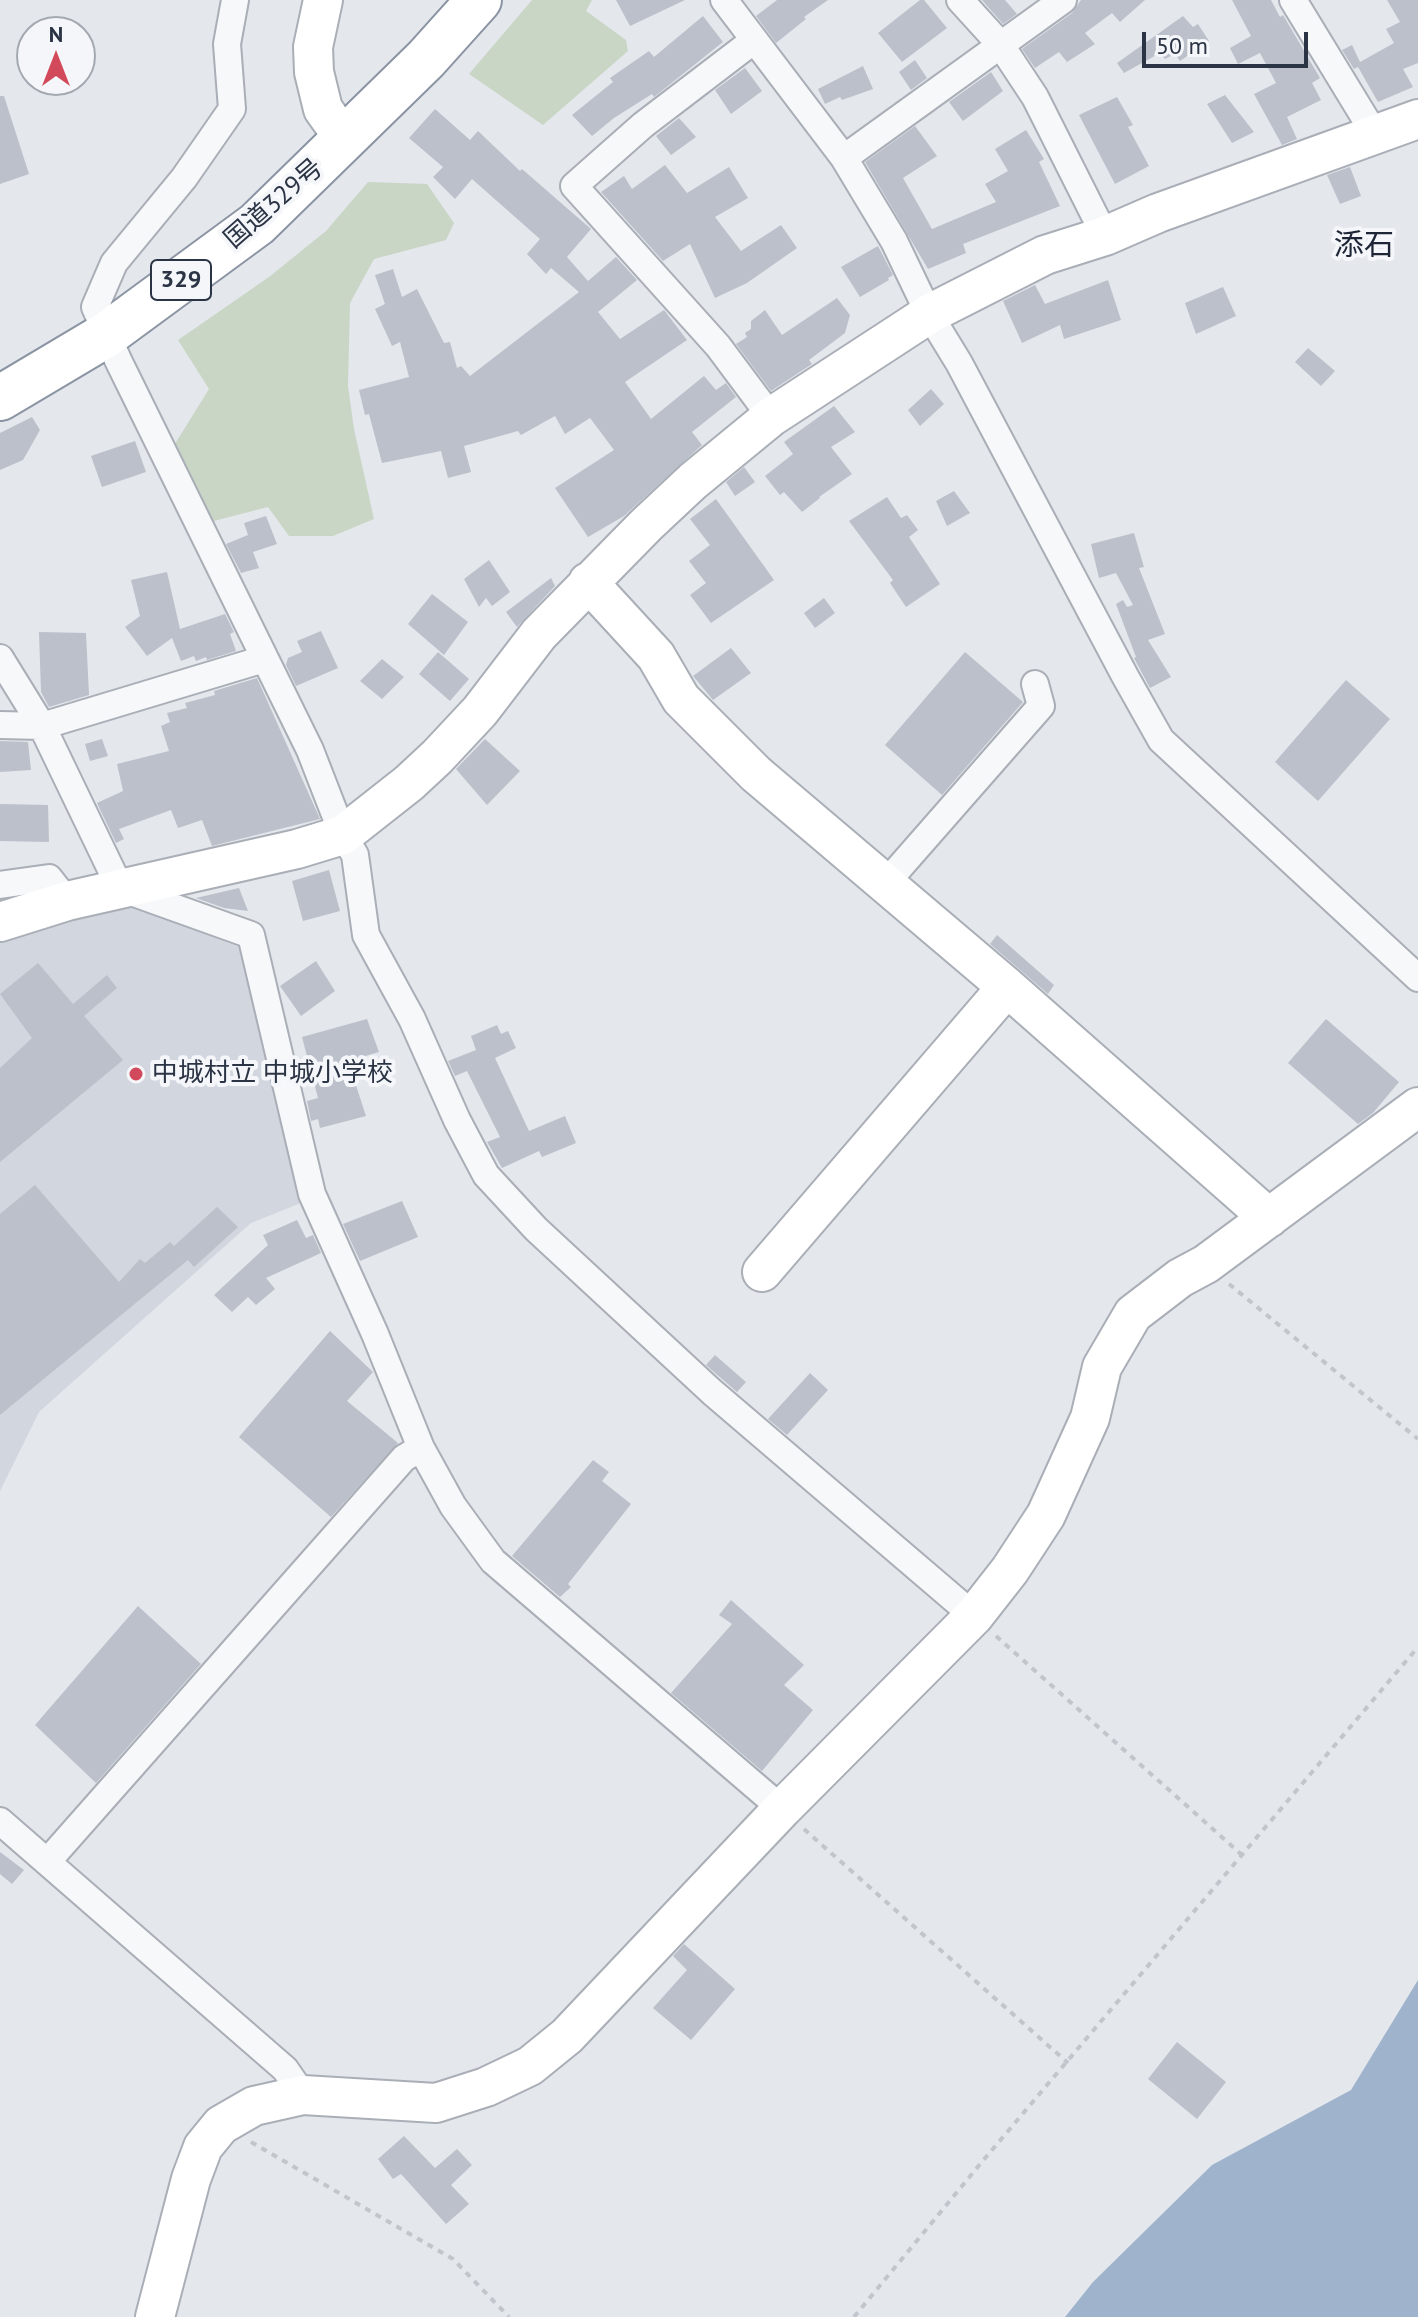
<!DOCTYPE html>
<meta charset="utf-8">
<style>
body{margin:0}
#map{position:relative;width:1418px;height:2317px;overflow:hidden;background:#e4e7ec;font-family:"PT Sans",sans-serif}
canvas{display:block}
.north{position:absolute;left:16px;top:16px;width:80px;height:80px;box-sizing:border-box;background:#f4f6f9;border:2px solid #a4a8b1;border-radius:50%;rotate:0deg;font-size:22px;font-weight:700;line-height:32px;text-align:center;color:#2b3445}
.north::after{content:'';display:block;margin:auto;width:28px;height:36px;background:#d1495b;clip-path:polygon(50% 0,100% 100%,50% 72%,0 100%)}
.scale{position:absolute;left:1142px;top:32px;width:166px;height:36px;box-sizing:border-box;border:4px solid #2b3445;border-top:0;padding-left:10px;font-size:24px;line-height:28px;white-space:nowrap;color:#2b3445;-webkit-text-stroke:6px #f4f6f9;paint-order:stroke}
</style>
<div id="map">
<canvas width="1418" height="2317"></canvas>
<div class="north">N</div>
<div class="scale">50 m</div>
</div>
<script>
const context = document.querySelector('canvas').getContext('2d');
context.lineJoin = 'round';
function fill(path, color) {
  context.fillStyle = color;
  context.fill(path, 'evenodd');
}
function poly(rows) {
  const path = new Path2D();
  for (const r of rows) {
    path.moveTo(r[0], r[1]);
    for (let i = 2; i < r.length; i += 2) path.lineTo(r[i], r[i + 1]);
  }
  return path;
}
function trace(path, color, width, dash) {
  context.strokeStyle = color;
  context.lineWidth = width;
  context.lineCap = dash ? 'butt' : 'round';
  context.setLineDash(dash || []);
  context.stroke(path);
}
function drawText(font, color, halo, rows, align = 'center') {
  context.font = font + ' "PT Sans","Noto Sans JP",sans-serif';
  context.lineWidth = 8;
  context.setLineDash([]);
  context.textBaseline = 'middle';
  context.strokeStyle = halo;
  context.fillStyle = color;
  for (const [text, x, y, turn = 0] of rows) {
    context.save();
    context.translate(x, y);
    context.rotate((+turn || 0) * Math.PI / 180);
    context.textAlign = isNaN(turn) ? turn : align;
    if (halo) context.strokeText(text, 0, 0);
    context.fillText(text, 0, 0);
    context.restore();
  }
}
const built = poly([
 [118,901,239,947,306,1201,251,1223,39,1412,0,1491,0,939]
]);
const green = poly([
 [532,0,592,0,586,11,626,40,628,51,543,125,469,74],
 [368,182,427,184,454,223,446,240,374,259,350,303,348,386,354,429,374,519,333,536,289,536,268,507,210,522,173,447,209,389,178,340,269,277,326,231]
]);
const water = poly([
 [1418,1980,1418,2317,1065,2317,1093,2282,1212,2165,1351,2090]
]);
const building = poly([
 [616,0,685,0,630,26],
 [777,0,828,0,804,17,806,19,776,43,756,16],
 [920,0,924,0,947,28,902,62,878,33],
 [982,0,1005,0,1017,14,1003,24],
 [1081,0,1145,0,1120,22,1112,13,1085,33,1095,44,1067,62,1059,52,1035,68,1022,49,1072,13],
 [1232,0,1271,0,1280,17,1283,15,1320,78,1312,83,1321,100,1287,117,1297,139,1282,145,1254,94,1276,83,1260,53,1238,64,1230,48,1251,36],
 [1387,0,1418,0,1418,63,1403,69,1413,87,1378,102,1358,67,1354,69,1342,50,1352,45,1360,62,1394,43,1386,29,1400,22],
 [703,16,723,42,654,97,652,94,614,118,592,136,572,115,613,82,610,78,649,51,654,57],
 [1183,16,1193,27,1198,24,1209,41,1180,61,1175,54,1165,59,1160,53,1124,73,1117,63],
 [915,60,927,78,911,90,899,72],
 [863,66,873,89,842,100,840,97,825,104,818,89],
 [745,68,762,91,731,114,715,90],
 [991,72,1003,91,963,121,949,102],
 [1225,95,1254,132,1232,143,1207,104],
 [0,96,4,96,29,174,0,184],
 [1117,97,1133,125,1128,127,1149,166,1115,184,1079,115],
 [435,109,470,140,478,131,520,171,522,169,591,229,567,257,588,281,616,257,637,280,598,312,620,339,664,310,687,340,625,382,651,419,704,376,716,390,726,383,736,397,692,432,702,445,624,516,588,537,555,488,614,450,590,418,565,434,555,416,521,435,518,431,464,446,471,472,448,478,441,451,382,463,369,414,365,415,359,390,409,377,400,342,392,346,375,309,385,304,375,275,393,269,402,297,417,289,444,343,450,342,457,368,461,366,470,376,579,292,551,268,546,274,527,254,540,239,472,179,455,199,433,177,443,167,409,138],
 [679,118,696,137,671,155,656,136],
 [915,126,937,156,903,178,932,229,996,202,985,184,1008,171,995,149,1026,130,1044,159,1039,162,1060,206,963,244,966,253,928,269,865,162],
 [665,165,687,193,729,167,748,198,715,217,741,251,781,225,797,248,747,283,715,298,690,244,663,261,601,192,624,176,632,189],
 [1350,167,1361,196,1340,204,1327,175],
 [878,246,893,275,888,278,889,280,860,297,841,267],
 [1108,280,1121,320,1064,339,1060,325,1022,343,1003,301,1035,285,1045,304],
 [1223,287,1236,316,1196,334,1185,303],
 [837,298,850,315,845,333,809,360,812,364,771,391,736,344,747,337,745,333,751,329,751,321,765,310,782,335],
 [1308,348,1335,371,1321,386,1295,362],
 [931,389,944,404,920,426,908,410],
 [834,406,855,432,831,447,852,474,819,497,820,498,802,512,784,492,780,495,765,476,793,454,784,442],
 [32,417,40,430,23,460,0,470,0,433],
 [135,441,146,472,102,487,91,456],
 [744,467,755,482,735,496,726,482],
 [954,491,970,513,947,526,936,501],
 [887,497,901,518,907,515,918,530,909,537,940,584,906,607,890,583,893,580,849,521],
 [716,499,774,580,711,623,690,595,706,583,689,561,710,545,690,519],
 [266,516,277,544,253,552,259,568,241,573,226,544,248,535,244,523],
 [1134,533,1144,567,1139,568,1165,634,1148,640,1171,677,1150,688,1134,658,1136,657,1116,604,1123,600,1127,607,1133,605,1116,573,1099,578,1091,544],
 [489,560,510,592,492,606,486,598,479,607,464,579],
 [167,572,180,629,225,614,234,632,230,634,236,651,207,660,206,657,196,661,194,656,181,661,172,638,147,656,125,627,140,616,131,580],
 [551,578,555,586,517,627,506,612],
 [432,594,468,622,444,655,408,624],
 [824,598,835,613,815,628,804,613],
 [321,631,338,668,296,686,286,665,288,658,302,652,297,641],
 [39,632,86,633,89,695,49,707,41,692],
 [731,648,751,673,713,700,693,676],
 [438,652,469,679,450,701,419,674],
 [965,652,1023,702,942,795,885,745],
 [382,659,404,677,382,699,360,681],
 [257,678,320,819,212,846,202,820,178,828,171,810,119,829,124,839,116,843,97,803,123,791,117,764,169,751,161,726,170,722,167,713,187,708,185,703,215,695,214,691],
 [1346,680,1390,719,1318,801,1275,762],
 [102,739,108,756,90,761,85,744],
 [485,739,520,771,487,805,456,769],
 [0,741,28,742,31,770,0,772],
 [0,804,48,805,49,842,0,841],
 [329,870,340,911,303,921,292,881],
 [239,888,248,911,224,908,196,898],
 [997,935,1054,985,1048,994,990,944],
 [316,961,335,991,301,1016,280,986],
 [38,963,73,1004,107,975,117,988,84,1016,123,1060,0,1162,0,1068,32,1038,0,994],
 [367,1019,379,1052,348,1061,366,1116,320,1128,318,1119,311,1121,307,1101,318,1098,302,1037],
 [1326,1019,1399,1082,1373,1113,1358,1124,1288,1063],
 [497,1025,501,1034,508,1031,516,1048,495,1058,529,1131,565,1116,576,1143,542,1157,539,1151,502,1168,487,1142,500,1137,467,1071,455,1076,448,1061,476,1050,471,1036],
 [35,1185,119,1282,140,1259,145,1263,170,1242,174,1246,217,1207,238,1227,194,1267,188,1260,0,1415,0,1214],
 [402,1201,418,1237,360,1261,343,1224],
 [297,1220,306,1238,313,1235,321,1253,266,1278,275,1289,256,1305,248,1297,232,1312,214,1295,268,1245,263,1235],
 [330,1331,373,1372,347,1401,398,1443,331,1517,239,1437],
 [715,1355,746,1382,737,1392,706,1365],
 [810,1373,828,1390,787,1435,768,1419],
 [593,1460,609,1472,602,1481,631,1504,568,1584,571,1587,560,1597,512,1556],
 [731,1600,804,1665,784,1685,813,1710,762,1771,671,1693,732,1624,719,1615],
 [138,1606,201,1664,96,1783,35,1725],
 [0,1852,24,1870,12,1884,0,1874],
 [684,1944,735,1989,691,2040,653,2008,687,1970,673,1956],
 [1177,2042,1226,2082,1197,2119,1148,2079],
 [404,2136,435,2168,457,2149,472,2165,451,2185,469,2204,446,2224,401,2174,393,2179,378,2159]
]);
const path = poly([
 [1229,1284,1418,1439],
 [996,1636,1242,1855],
 [804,1829,1068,2063],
 [251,2142,453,2259,509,2317],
 [854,2317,981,2163,1418,1647]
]);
const street = poly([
 [235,0,227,44,232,109,184,178,114,263,95,307,118,360,310,750,343,835,355,855,366,935,412,1019,457,1120,486,1175,536,1229,712,1392,974,1616],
 [724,0,844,158,894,241,929,314,959,363,1125,676,1161,740,1418,978],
 [960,0,1000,44,1035,97,1105,236],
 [1293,0,1368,123,1377,135],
 [753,41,643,125,574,186,718,346,771,417],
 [844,158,1063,0],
 [0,658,42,726,120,888,251,935,312,1194,375,1334,421,1448,453,1506,493,1561,782,1809],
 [0,725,42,726,264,659],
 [885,884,1041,706,1035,684],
 [0,885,49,878,67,901],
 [0,1821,285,2069,303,2095],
 [47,1862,404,1458,421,1448]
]);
const secondary = poly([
 [323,0,313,47,314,72,323,109,345,140],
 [588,582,656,656,681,699,756,774,1007,987,1269,1218],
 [0,922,67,901,297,849,343,835,409,783,437,757,480,711,539,634,646,525,693,481,771,417,929,314,1045,255,1105,236,1158,213,1418,119],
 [762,1272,1007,987],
 [155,2317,191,2179,203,2147,221,2125,254,2106,303,2095,436,2103,486,2087,530,2066,567,2036,782,1809,974,1616,1010,1570,1046,1515,1090,1418,1102,1367,1133,1314,1180,1278,1206,1264,1418,1107]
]);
const highway = poly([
 [0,398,106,335,257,224,426,59,479,0]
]);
const markers = [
 [136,1074,8,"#d1495b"]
];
const shields = [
 [181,280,60]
];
const shieldNames = [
 ["329",181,280]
];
const streetNames = [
 ["国道329号",274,204,-41]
];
const poiNames = [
 ["中城村立 中城小学校",152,1074]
];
const quarterNames = [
 ["添石",1364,246]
];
fill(built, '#d2d6de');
fill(green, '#c9d6c5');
fill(water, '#9fb4cc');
fill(building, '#bbc0ca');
trace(street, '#a9aeb7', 30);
trace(secondary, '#a9aeb7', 42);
trace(highway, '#8b94a3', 48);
trace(path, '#c2c5cb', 4, [6, 6]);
trace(street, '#f7f8fa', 26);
trace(secondary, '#fff', 38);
trace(highway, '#fff', 44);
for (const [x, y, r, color] of markers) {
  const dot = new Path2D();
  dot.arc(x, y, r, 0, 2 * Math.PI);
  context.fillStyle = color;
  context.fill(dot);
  trace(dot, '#f4f6f9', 3);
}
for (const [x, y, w] of shields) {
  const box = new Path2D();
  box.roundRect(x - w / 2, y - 20, w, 40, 6);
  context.fillStyle = '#f4f6f9';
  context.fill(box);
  trace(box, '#2b3445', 2);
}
drawText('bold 24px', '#2b3445', null, shieldNames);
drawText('26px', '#2b3445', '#f4f6f9', streetNames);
drawText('26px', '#2b3445', '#f4f6f9', poiNames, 'left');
drawText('30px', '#1d2536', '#f4f6f9', quarterNames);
</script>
